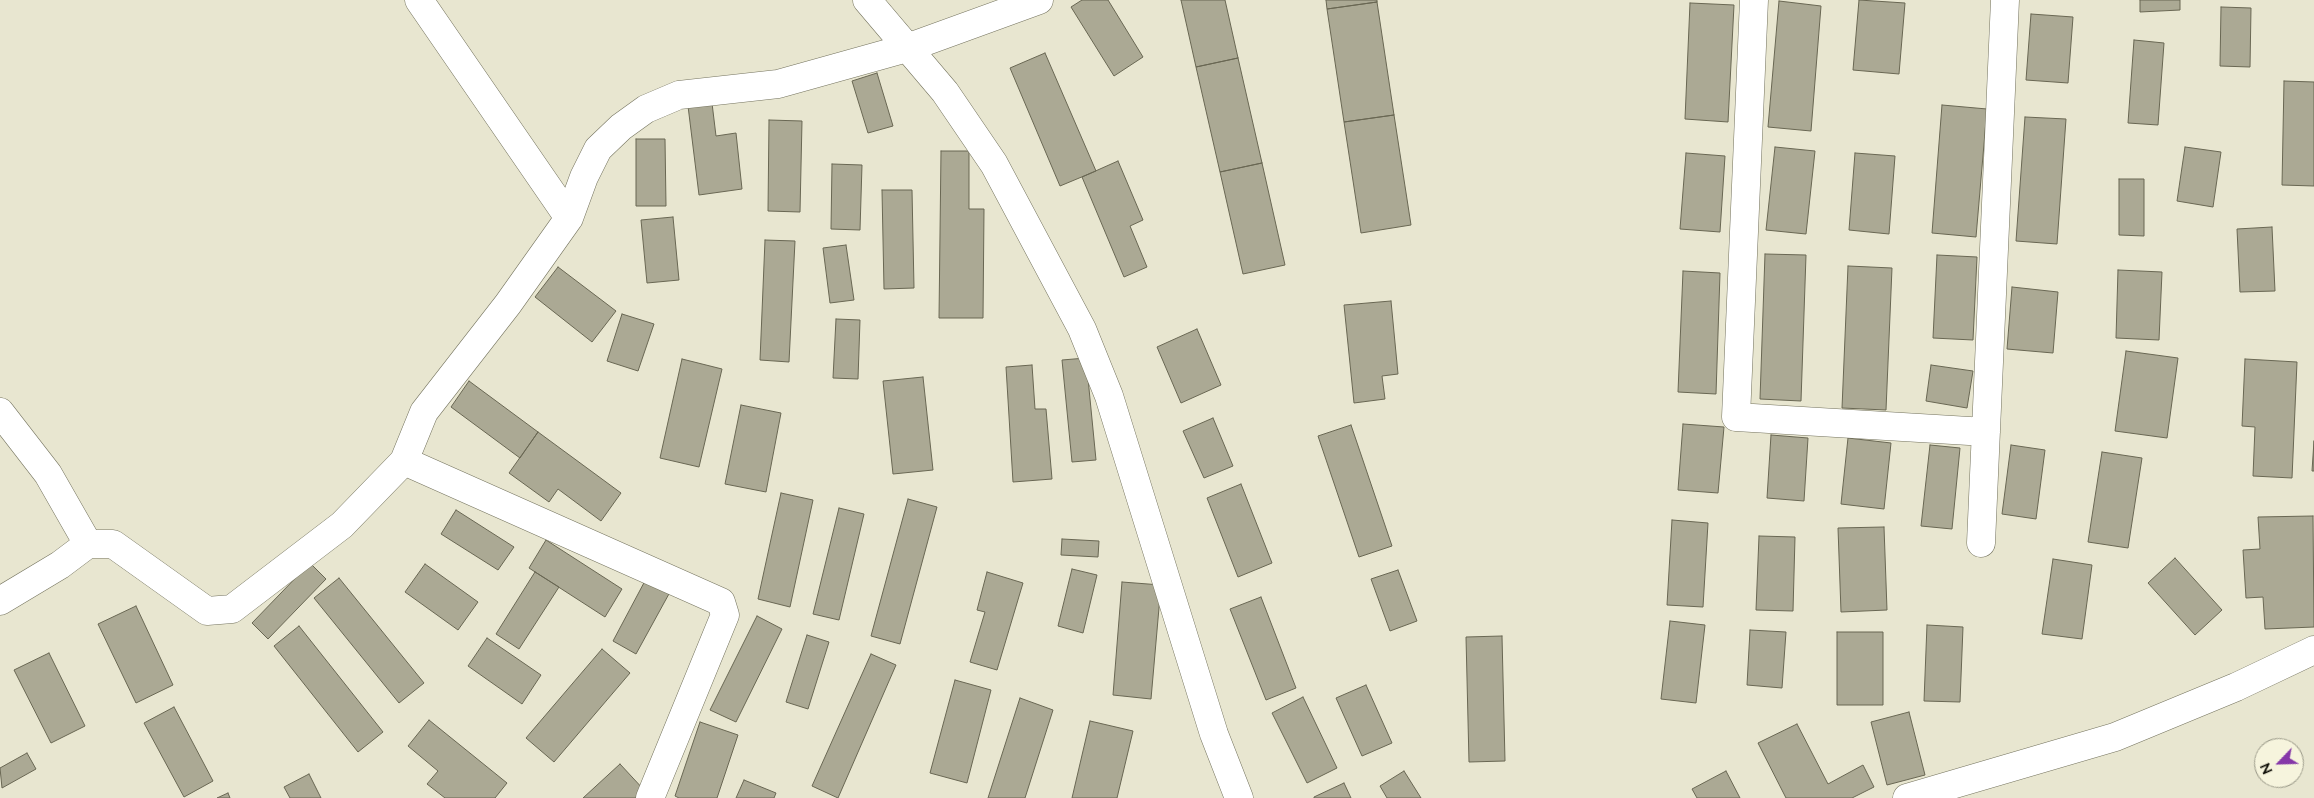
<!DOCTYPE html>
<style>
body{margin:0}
#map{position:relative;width:2314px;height:798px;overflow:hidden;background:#e8e6d0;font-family:Mulish,sans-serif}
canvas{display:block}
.north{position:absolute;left:2254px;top:738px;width:50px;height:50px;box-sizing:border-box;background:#f6f4dd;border:1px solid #999887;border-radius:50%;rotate:246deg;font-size:14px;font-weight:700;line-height:20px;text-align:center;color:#0e0d06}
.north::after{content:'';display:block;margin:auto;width:18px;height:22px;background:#8537a8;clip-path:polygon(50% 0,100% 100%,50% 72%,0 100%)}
</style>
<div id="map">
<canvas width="2314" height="798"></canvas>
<div class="north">N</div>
</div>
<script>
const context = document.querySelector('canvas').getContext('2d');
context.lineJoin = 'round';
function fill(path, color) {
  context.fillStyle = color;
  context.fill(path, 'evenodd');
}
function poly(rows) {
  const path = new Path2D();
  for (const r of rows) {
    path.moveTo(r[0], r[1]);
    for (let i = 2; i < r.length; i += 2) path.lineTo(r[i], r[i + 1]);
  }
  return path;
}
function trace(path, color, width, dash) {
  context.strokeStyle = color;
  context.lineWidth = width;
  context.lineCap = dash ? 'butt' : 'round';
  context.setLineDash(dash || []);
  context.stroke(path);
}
const building = poly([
 [1082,0,1108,0,1143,57,1114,76,1071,7,1082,0],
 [1181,0,1225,0,1238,58,1196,67,1181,0],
 [1326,0,1377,0,1377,2,1327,9,1326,0],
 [1859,0,1905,3,1899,74,1853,70,1859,0],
 [2140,0,2180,0,2180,10,2140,12,2140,0],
 [1779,1,1821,6,1811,131,1768,127,1779,1],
 [1377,2,1394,115,1344,122,1327,9,1377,2],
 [1690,3,1734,5,1728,122,1685,119,1690,3],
 [2221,7,2251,8,2250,67,2220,66,2221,7],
 [2031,14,2073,17,2068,83,2026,80,2031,14],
 [2134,40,2164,43,2158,125,2128,123,2134,40],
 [1045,53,1096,171,1060,186,1010,68,1045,53],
 [1238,58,1262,163,1220,172,1196,67,1238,58],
 [877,73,893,126,868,133,852,81,877,73],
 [2284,81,2314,82,2314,186,2282,185,2284,81],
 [712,103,716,136,736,133,742,189,699,195,688,106,712,103],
 [1942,105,1987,109,1976,237,1932,233,1942,105],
 [1394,115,1411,225,1361,233,1344,122,1394,115],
 [2025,117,2066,119,2057,244,2016,241,2025,117],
 [769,120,802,121,800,212,768,211,769,120],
 [636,139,665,139,666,206,636,206,636,139],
 [1775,147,1815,151,1806,234,1766,230,1775,147],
 [2185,147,2221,152,2213,207,2177,201,2185,147],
 [941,151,969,151,969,209,984,209,983,318,939,318,941,151],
 [1686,153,1725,156,1720,232,1680,229,1686,153],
 [1855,153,1895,156,1889,234,1849,230,1855,153],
 [1118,161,1143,220,1130,226,1147,267,1124,277,1082,177,1118,161],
 [1262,163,1285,265,1243,274,1220,172,1262,163],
 [832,164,862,165,860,230,831,229,832,164],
 [2119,179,2144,179,2144,236,2119,235,2119,179],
 [882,190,912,190,914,288,884,289,882,190],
 [673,217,679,280,647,283,641,220,673,217],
 [2272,227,2275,291,2240,292,2237,229,2272,227],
 [765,240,795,241,789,362,760,360,765,240],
 [846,245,854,300,830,303,823,248,846,245],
 [1765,254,1806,255,1801,401,1760,399,1765,254],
 [1937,255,1977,257,1973,340,1933,338,1937,255],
 [1848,266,1892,268,1886,410,1842,408,1848,266],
 [558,267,616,311,592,342,535,297,558,267],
 [2118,270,2162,272,2159,340,2116,338,2118,270],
 [1683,271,1720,273,1716,394,1678,392,1683,271],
 [2012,287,2058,292,2053,353,2007,349,2012,287],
 [1391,301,1398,374,1382,376,1385,399,1354,403,1344,305,1391,301],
 [622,314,654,324,638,371,607,361,622,314],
 [836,319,860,320,858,379,833,378,836,319],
 [1197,329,1221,385,1181,403,1157,347,1197,329],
 [2126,351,2178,358,2167,438,2115,431,2126,351],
 [1086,358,1096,460,1072,462,1062,360,1086,358],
 [682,359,722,369,699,467,660,458,682,359],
 [2245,359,2297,362,2292,478,2253,476,2255,427,2242,426,2245,359],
 [1032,365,1035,409,1046,409,1052,479,1013,482,1006,367,1032,365],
 [1931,365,1973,371,1967,408,1926,401,1931,365],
 [923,377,933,470,893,474,883,381,923,377],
 [469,381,538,432,520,458,451,407,469,381],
 [741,405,781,413,766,492,725,484,741,405],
 [1213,418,1233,466,1204,478,1183,431,1213,418],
 [1683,424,1724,427,1718,493,1678,490,1683,424],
 [1351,425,1392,546,1359,557,1318,436,1351,425],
 [538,432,621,493,601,521,558,489,549,502,509,473,538,432],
 [1771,435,1808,438,1804,501,1767,498,1771,435],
 [1848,438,1891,443,1884,509,1841,504,1848,438],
 [2314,441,2314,471,2312,471,2314,441],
 [1930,445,1960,448,1952,529,1921,526,1930,445],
 [2011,445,2045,450,2036,519,2002,514,2011,445],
 [2102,452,2142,458,2128,548,2088,542,2102,452],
 [1241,484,1272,563,1238,577,1207,498,1241,484],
 [781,493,813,500,790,607,758,599,781,493],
 [908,499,937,507,900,644,871,636,908,499],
 [839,508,864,514,839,620,813,614,839,508],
 [456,510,514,547,498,570,441,534,456,510],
 [2313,516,2314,627,2265,629,2263,597,2246,598,2243,550,2260,549,2258,517,2313,516],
 [1672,520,1708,523,1703,607,1667,605,1672,520],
 [1884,527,1887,610,1841,612,1838,528,1884,527],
 [1759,536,1795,537,1793,611,1756,610,1759,536],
 [1062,539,1099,541,1098,557,1061,555,1062,539],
 [546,540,622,589,605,617,529,568,546,540],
 [2175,558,2222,610,2195,635,2148,583,2175,558],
 [2053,559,2092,565,2082,639,2042,634,2053,559],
 [310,563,326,579,268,639,252,623,310,563],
 [425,564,478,602,458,630,405,592,425,564],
 [1072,569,1097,575,1083,633,1058,626,1072,569],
 [1398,570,1417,621,1390,631,1371,579,1398,570],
 [535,572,559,587,519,649,496,634,535,572],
 [987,572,1023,583,997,670,970,662,985,612,977,610,987,572],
 [339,578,424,683,399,703,314,598,339,578],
 [646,579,670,592,636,654,613,641,646,579],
 [1122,582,1161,585,1151,699,1113,695,1122,582],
 [1261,597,1296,688,1266,700,1230,609,1261,597],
 [136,606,173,685,136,703,98,624,136,606],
 [757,616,782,629,736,722,710,710,757,616],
 [1670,621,1705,625,1696,703,1661,699,1670,621],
 [1927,625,1963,627,1960,702,1924,701,1927,625],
 [299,626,383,732,358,752,274,646,299,626],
 [1750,630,1786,632,1782,688,1747,685,1750,630],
 [1837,632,1883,632,1883,705,1837,705,1837,632],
 [807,635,829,642,808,709,786,702,807,635],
 [1502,636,1505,761,1469,762,1466,637,1502,636],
 [487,638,541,675,522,704,468,666,487,638],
 [602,649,630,673,554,762,526,738,602,649],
 [49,653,85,726,51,743,14,670,49,653],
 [871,654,896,665,838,798,812,786,871,654],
 [955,680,991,690,967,783,930,773,955,680],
 [1366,685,1392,743,1362,756,1336,698,1366,685],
 [1303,697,1337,768,1307,783,1272,713,1303,697],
 [1020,698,1053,710,1025,798,988,798,1020,698],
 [174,707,213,781,184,797,144,723,174,707],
 [1909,712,1925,775,1887,785,1871,722,1909,712],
 [429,720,507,783,495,798,445,798,427,784,438,771,408,746,429,720],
 [1090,721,1133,731,1117,798,1072,798,1090,721],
 [700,722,738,735,717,798,679,798,675,796,700,722],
 [1797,724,1828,784,1863,765,1874,787,1852,798,1786,798,1758,743,1797,724],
 [27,753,36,769,2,788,0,768,27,753],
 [620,764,645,791,637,798,583,798,620,764],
 [1404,771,1421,798,1387,798,1380,786,1404,771],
 [1726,771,1740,798,1697,798,1692,789,1726,771],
 [309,774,321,798,290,798,284,787,309,774],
 [744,780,776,793,774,798,736,798,744,780],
 [1344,783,1351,798,1314,798,1314,797,1344,783],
 [228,793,230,798,217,798,228,793]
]);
const street = poly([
 [419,0,569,218],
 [867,0,945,92,994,164,1082,329,1109,396,1214,734,1239,798],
 [1754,0,1736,417,1986,432],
 [0,412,48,474,88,544,60,565,0,601],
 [404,461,721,602,725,615,650,798],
 [1981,543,2005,0],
 [88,544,113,544,207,611,232,609,342,525,404,461,424,412,508,304,569,218,584,177,598,149,621,127,646,109,679,95,778,84,907,48,1039,0],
 [1907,798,2115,737,2236,687,2314,650]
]);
fill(building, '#aba994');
trace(building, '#696753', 1);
trace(street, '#74735e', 29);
trace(street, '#fff', 28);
</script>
